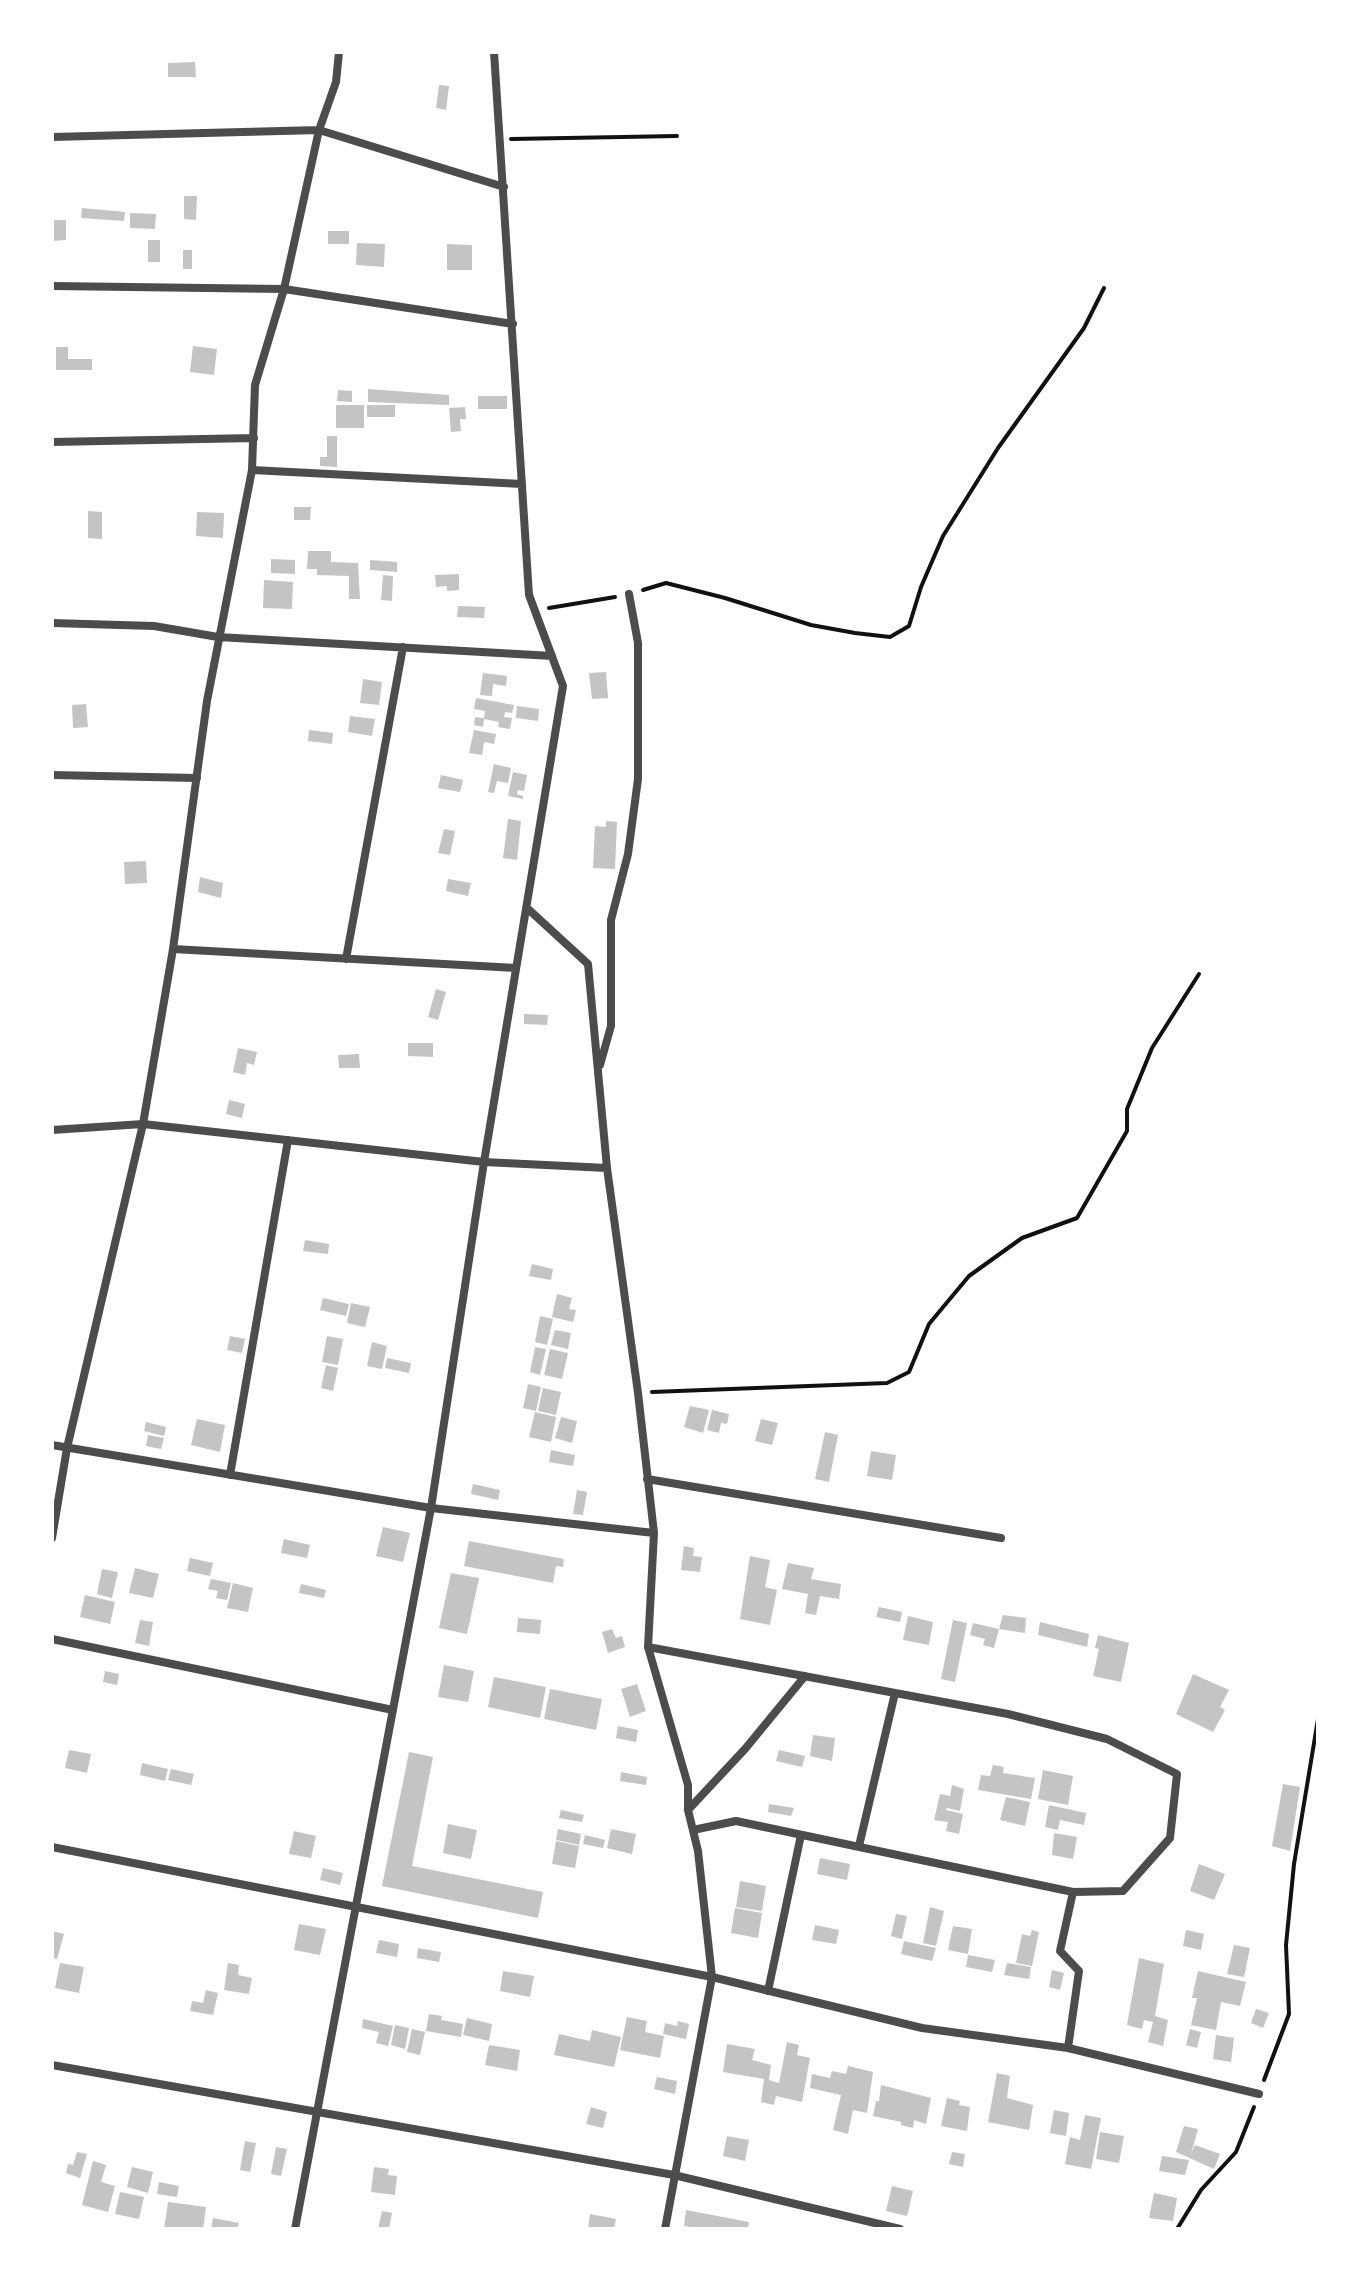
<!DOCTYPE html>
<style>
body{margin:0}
#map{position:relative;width:1370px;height:2281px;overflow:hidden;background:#fff;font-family:"DejaVu Sans",sans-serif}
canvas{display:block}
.frame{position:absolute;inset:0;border:54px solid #fff;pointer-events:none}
</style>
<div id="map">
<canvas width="1370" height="2281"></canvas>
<div class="frame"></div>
</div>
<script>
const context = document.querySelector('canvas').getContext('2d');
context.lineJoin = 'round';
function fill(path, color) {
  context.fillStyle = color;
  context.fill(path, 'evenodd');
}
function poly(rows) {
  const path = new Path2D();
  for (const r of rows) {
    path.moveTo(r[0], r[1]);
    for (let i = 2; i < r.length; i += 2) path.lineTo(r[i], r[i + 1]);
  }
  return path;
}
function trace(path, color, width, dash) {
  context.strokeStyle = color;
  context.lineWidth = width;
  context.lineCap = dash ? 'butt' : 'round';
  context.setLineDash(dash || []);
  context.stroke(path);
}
const building = poly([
 [195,62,196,77,168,77,168,63],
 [439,85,449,86,446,110,436,108],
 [184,196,197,196,196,220,184,219],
 [82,208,125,212,124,221,81,218],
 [130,213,156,214,155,229,130,228],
 [52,220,66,220,66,240,52,241],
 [328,231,349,231,349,244,328,244],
 [148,240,160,240,160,262,148,262],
 [357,243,385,244,384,267,356,265],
 [447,244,472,245,472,270,447,270],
 [183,250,192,250,192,269,183,269],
 [193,346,217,349,214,375,190,372],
 [56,347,68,347,68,359,92,359,92,370,56,370],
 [368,389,449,395,449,405,368,402],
 [338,390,352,391,352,402,337,401],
 [478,396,507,396,507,409,478,409],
 [336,405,364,405,364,428,336,428],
 [367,405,395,405,395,417,367,417],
 [465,407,466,419,460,419,461,431,451,432,449,408],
 [327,436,337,436,337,467,320,466,320,457,327,457],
 [294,507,311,507,310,520,294,520],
 [88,511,102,512,102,539,88,538],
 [197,512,224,513,223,538,196,536],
 [308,551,331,551,331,562,358,563,360,599,349,599,349,576,317,575,317,569,307,569],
 [271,559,295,560,295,574,271,573],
 [370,560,397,562,397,572,370,570],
 [459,574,459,590,447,591,447,586,436,587,435,575],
 [383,575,393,576,392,601,381,600],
 [264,580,293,582,292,609,263,608],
 [458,606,485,607,484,618,457,617],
 [606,672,608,698,592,699,589,673],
 [483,673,507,676,506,686,493,684,492,696,480,695],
 [363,679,382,682,379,705,360,703],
 [476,698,514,705,512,713,505,712,504,717,512,718,510,729,498,727,499,722,484,719,483,727,474,725,475,717,484,718,485,711,474,709],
 [86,704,88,727,73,728,72,705],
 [517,706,539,709,538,721,516,718],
 [350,716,375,719,372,736,348,732],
 [309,730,333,733,332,744,308,741],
 [474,730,496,734,494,744,484,742,482,755,469,753],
 [494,764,511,768,508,783,497,781,494,793,488,792],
 [513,772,527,775,524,791,518,790,517,794,523,796,523,799,508,796],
 [441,775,463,780,460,792,438,788],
 [508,819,521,821,517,860,503,858],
 [606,821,617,822,615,869,593,868,595,826,606,827],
 [444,829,455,831,450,855,438,853],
 [146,861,147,883,125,884,124,862],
 [200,877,223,883,221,898,198,892],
 [448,879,471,883,468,896,446,891],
 [436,989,446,992,438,1020,428,1017],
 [524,1014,548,1015,547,1025,524,1024],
 [408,1043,433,1043,433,1057,408,1056],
 [238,1048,257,1052,254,1065,247,1063,245,1075,233,1072],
 [359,1054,360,1068,339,1068,338,1055],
 [229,1100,245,1104,242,1118,226,1114],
 [305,1240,329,1244,328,1254,303,1251],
 [532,1264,553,1269,551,1280,529,1276],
 [557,1294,572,1298,569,1309,576,1310,573,1322,552,1317],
 [323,1298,349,1304,346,1316,320,1310],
 [351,1303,370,1307,365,1327,347,1323],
 [540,1316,553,1319,547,1345,535,1342],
 [555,1330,571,1333,568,1349,551,1345],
 [230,1336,245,1339,242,1353,227,1350],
 [327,1336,343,1339,338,1365,322,1362],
 [372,1342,387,1346,382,1369,367,1366],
 [535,1347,546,1349,540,1375,530,1372],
 [550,1349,568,1353,562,1379,544,1375],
 [387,1358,411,1363,409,1373,385,1368],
 [326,1365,338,1368,333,1391,321,1388],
 [528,1384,541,1387,536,1411,523,1408],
 [543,1388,561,1392,556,1415,538,1411],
 [690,1406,709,1410,703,1433,684,1427],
 [712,1410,729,1414,727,1424,721,1423,719,1433,707,1430],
 [535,1412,556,1417,551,1442,529,1437],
 [561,1417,577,1421,572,1443,555,1438],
 [197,1419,225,1425,220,1452,191,1445],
 [761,1419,778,1423,772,1445,755,1441],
 [146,1422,166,1427,164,1436,144,1431],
 [825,1432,838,1435,829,1482,815,1479],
 [148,1435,164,1438,161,1449,146,1446],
 [551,1450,575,1455,573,1466,549,1462],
 [871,1451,896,1455,892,1480,867,1476],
 [473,1484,500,1490,498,1500,471,1494],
 [577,1490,587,1492,583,1515,573,1514],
 [383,1527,410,1533,403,1562,376,1556],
 [284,1539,310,1545,307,1558,281,1553],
 [469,1541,564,1559,563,1567,556,1566,553,1583,464,1566],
 [684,1546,694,1548,693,1556,702,1557,700,1572,681,1570],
 [750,1556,770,1560,765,1587,777,1590,770,1625,740,1619],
 [190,1558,213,1563,210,1576,187,1571],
 [788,1563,814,1568,811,1579,841,1584,839,1599,820,1596,816,1615,805,1613,808,1594,782,1589],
 [135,1568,159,1574,153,1598,129,1593],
 [102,1569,118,1572,112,1598,97,1594],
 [451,1573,479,1578,467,1634,439,1628],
 [211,1579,231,1583,227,1600,216,1598,218,1591,208,1589],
 [233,1583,253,1588,248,1612,227,1608],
 [301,1584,326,1590,324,1598,299,1593],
 [85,1595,115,1602,110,1624,80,1617],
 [879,1607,902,1612,900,1622,876,1617],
 [1003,1615,1026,1618,1025,1633,999,1629],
 [908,1616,933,1622,929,1645,903,1640],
 [518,1618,541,1620,540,1634,517,1632],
 [140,1620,153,1622,149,1646,135,1643],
 [953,1620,967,1623,955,1682,941,1679],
 [1040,1622,1089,1634,1087,1647,1038,1635],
 [973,1623,999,1629,994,1648,983,1645,985,1639,970,1635],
 [612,1629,616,1638,622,1636,625,1647,608,1653,602,1632],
 [1098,1635,1129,1643,1121,1682,1093,1676,1099,1649,1095,1648],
 [444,1665,474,1671,468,1702,438,1697],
 [105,1671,119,1674,117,1685,103,1682],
 [1193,1674,1229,1690,1220,1707,1225,1710,1213,1732,1176,1714],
 [494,1677,546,1687,540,1718,488,1707],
 [637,1684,646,1711,630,1717,621,1689],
 [550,1689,602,1699,596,1730,544,1719],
 [618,1726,638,1730,636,1742,616,1738],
 [813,1735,835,1738,832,1761,810,1756],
 [69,1750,91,1754,87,1773,65,1768],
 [779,1750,805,1756,802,1767,776,1761],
 [409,1752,433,1757,412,1866,543,1892,538,1918,382,1886],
 [142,1763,168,1769,165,1781,140,1775],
 [993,1765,1004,1767,1003,1773,1035,1778,1031,1799,978,1790,981,1775,990,1776],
 [171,1769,194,1774,191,1785,168,1780],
 [1043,1770,1073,1776,1068,1805,1038,1799],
 [621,1772,647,1777,646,1785,620,1781],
 [1283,1784,1300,1787,1290,1851,1272,1846],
 [952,1785,964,1789,960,1811,947,1808,946,1810,963,1814,959,1834,946,1831,948,1822,934,1820,940,1794,950,1796],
 [1006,1797,1030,1802,1025,1826,1000,1820],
 [769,1804,794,1808,791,1816,768,1812],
 [1049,1805,1086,1813,1084,1825,1060,1820,1058,1830,1045,1827],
 [561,1810,584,1815,582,1822,559,1818],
 [448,1824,477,1830,471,1859,443,1853],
 [558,1829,581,1834,579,1845,556,1840],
 [611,1829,636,1834,632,1854,607,1848],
 [294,1831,316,1836,311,1858,289,1854],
 [1054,1833,1077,1837,1073,1859,1052,1855],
 [585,1835,605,1840,603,1848,583,1844],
 [556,1841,579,1846,575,1868,552,1864],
 [820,1858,850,1864,847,1880,817,1874],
 [1199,1864,1225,1874,1214,1900,1190,1891],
 [323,1868,343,1873,340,1885,320,1880],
 [740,1881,766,1886,762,1911,736,1907],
 [930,1907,944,1911,936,1946,923,1943],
 [735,1908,762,1913,758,1938,731,1933],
 [896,1914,907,1916,902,1939,891,1936],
 [299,1924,326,1929,320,1955,294,1950],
 [815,1925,839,1930,836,1944,812,1940],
 [953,1926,972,1929,968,1954,948,1950],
 [1032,1930,1039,1932,1032,1966,1016,1963,1022,1934,1030,1936],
 [1186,1930,1204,1934,1201,1950,1183,1946],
 [52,1931,64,1934,57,1959,52,1958],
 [379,1940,399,1944,397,1957,376,1953],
 [904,1941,936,1948,932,1961,901,1954],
 [1234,1945,1250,1948,1244,1977,1227,1974],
 [418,1948,441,1952,439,1962,417,1958],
 [968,1955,995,1960,992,1972,966,1967],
 [1139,1958,1164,1964,1155,2016,1168,2020,1163,2046,1148,2042,1153,2022,1144,2020,1142,2029,1127,2025],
 [60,1963,84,1967,79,1993,55,1988],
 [228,1963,239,1965,238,1975,252,1978,249,1994,224,1990],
 [1007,1963,1031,1967,1029,1979,1004,1975],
 [1052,1970,1064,1973,1060,1990,1049,1987],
 [503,1971,534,1976,530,1997,500,1991],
 [1198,1971,1246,1982,1240,2006,1221,2002,1216,2030,1191,2025,1197,1998,1192,1998],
 [206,1990,218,1993,213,2015,190,2011,192,2001,203,2003],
 [1256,2009,1269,2013,1263,2028,1251,2023],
 [429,2014,442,2016,441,2020,463,2024,461,2037,426,2031],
 [627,2017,647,2021,645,2032,664,2036,660,2058,620,2050],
 [467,2018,492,2024,489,2041,463,2035],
 [363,2019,393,2026,388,2046,376,2043,379,2032,362,2028],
 [678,2021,689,2024,686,2039,663,2034,665,2023,677,2026],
 [395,2025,409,2028,405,2049,391,2045],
 [412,2029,425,2032,420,2055,407,2052],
 [1190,2029,1201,2032,1197,2048,1186,2045],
 [592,2030,621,2037,614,2067,554,2055,559,2034,590,2041],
 [1216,2035,1234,2038,1231,2062,1213,2059],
 [787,2042,799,2045,797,2055,810,2058,802,2102,776,2096,774,2105,761,2102,764,2079,723,2072,727,2044,755,2049,752,2060,771,2065,769,2080,779,2083],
 [489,2045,520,2050,517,2071,485,2065],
 [848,2066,873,2072,867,2113,853,2110,848,2134,833,2130,841,2095,810,2088,812,2074,830,2078,832,2071,846,2074],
 [997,2073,1010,2076,1007,2098,1033,2105,1029,2130,988,2122],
 [657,2077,677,2081,675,2094,654,2089],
 [881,2085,931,2098,926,2124,914,2120,913,2128,901,2125,901,2122,873,2116,876,2101,879,2101],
 [947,2098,960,2101,959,2105,970,2107,967,2131,941,2126],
 [591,2107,607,2112,603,2128,586,2124],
 [1054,2110,1069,2113,1066,2136,1050,2133],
 [1085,2115,1101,2118,1091,2169,1065,2164,1070,2137,1080,2140],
 [1184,2126,1198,2129,1191,2154,1195,2145,1220,2154,1214,2169,1176,2152],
 [1100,2132,1124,2136,1119,2163,1096,2159],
 [727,2136,749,2140,745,2161,723,2156],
 [245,2141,256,2143,250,2172,240,2170],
 [276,2147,287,2149,281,2176,271,2174],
 [77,2152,87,2154,80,2178,66,2173,68,2164,73,2165],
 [952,2152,965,2154,963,2167,949,2164],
 [1162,2156,1189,2160,1185,2175,1159,2171],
 [93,2161,106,2165,101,2182,115,2186,108,2212,82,2205],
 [132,2167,153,2172,148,2193,127,2187],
 [374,2167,389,2169,388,2175,397,2176,395,2195,371,2192],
 [159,2182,179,2186,177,2197,157,2194],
 [892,2186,913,2191,907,2216,886,2211],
 [120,2192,144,2197,139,2219,115,2214],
 [1154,2193,1177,2198,1173,2221,1149,2218],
 [168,2202,206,2207,203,2229,164,2229],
 [686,2210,749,2222,748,2229,702,2229,684,2226],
 [382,2211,392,2213,389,2229,378,2229],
 [590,2214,616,2219,614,2229,588,2229],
 [213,2218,239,2223,237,2229,211,2229]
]);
const path = poly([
 [511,139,677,136],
 [643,590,666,583,725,598,811,625,855,633,890,637,909,626,921,587,943,536,998,448,1084,328,1104,288],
 [549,608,615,597],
 [652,1392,887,1383,909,1372,929,1324,969,1276,1022,1238,1077,1218,1127,1131,1127,1109,1152,1048,1199,974],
 [1264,2080,1289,2014,1286,1945,1294,1864,1318,1719],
 [1177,2229,1201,2190,1236,2152,1254,2107]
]);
const minor = poly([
 [52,137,319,130,504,187],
 [52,286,284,289,513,324],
 [52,442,254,438],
 [252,470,522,484],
 [52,623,154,626,218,637,552,656],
 [52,775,197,778],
 [527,908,588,964,607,1168,638,1393,654,1533,648,1647,688,1785,688,1810,698,1851,712,1977,665,2229],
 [173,949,516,968],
 [346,959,403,647],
 [600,1065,611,1026,611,920,628,854,638,779,638,643,629,594],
 [52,1130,143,1124,484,1162,607,1168],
 [52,1445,431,1508,654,1533],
 [230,1475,288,1140],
 [647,1479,1001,1538],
 [52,1538,67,1448,143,1124,173,949,207,701,252,470,255,385,284,289,319,130,336,82,339,52],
 [52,1639,393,1710],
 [648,1647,1008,1714,1107,1739,1177,1774,1170,1838,1123,1891,1073,1892,736,1821,693,1830],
 [688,1810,745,1749,805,1676],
 [859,1846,895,1693],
 [52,1847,712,1977,922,2028,1068,2048,1079,1971,1060,1951,1073,1892],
 [768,1991,801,1835],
 [1068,2048,1259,2094],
 [52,2065,674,2175,900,2229],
 [295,2229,431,1508,484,1162,563,686,529,595,494,52]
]);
fill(building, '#c4c4c4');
trace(path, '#111', 4);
trace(minor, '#4c4c4c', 8);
</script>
